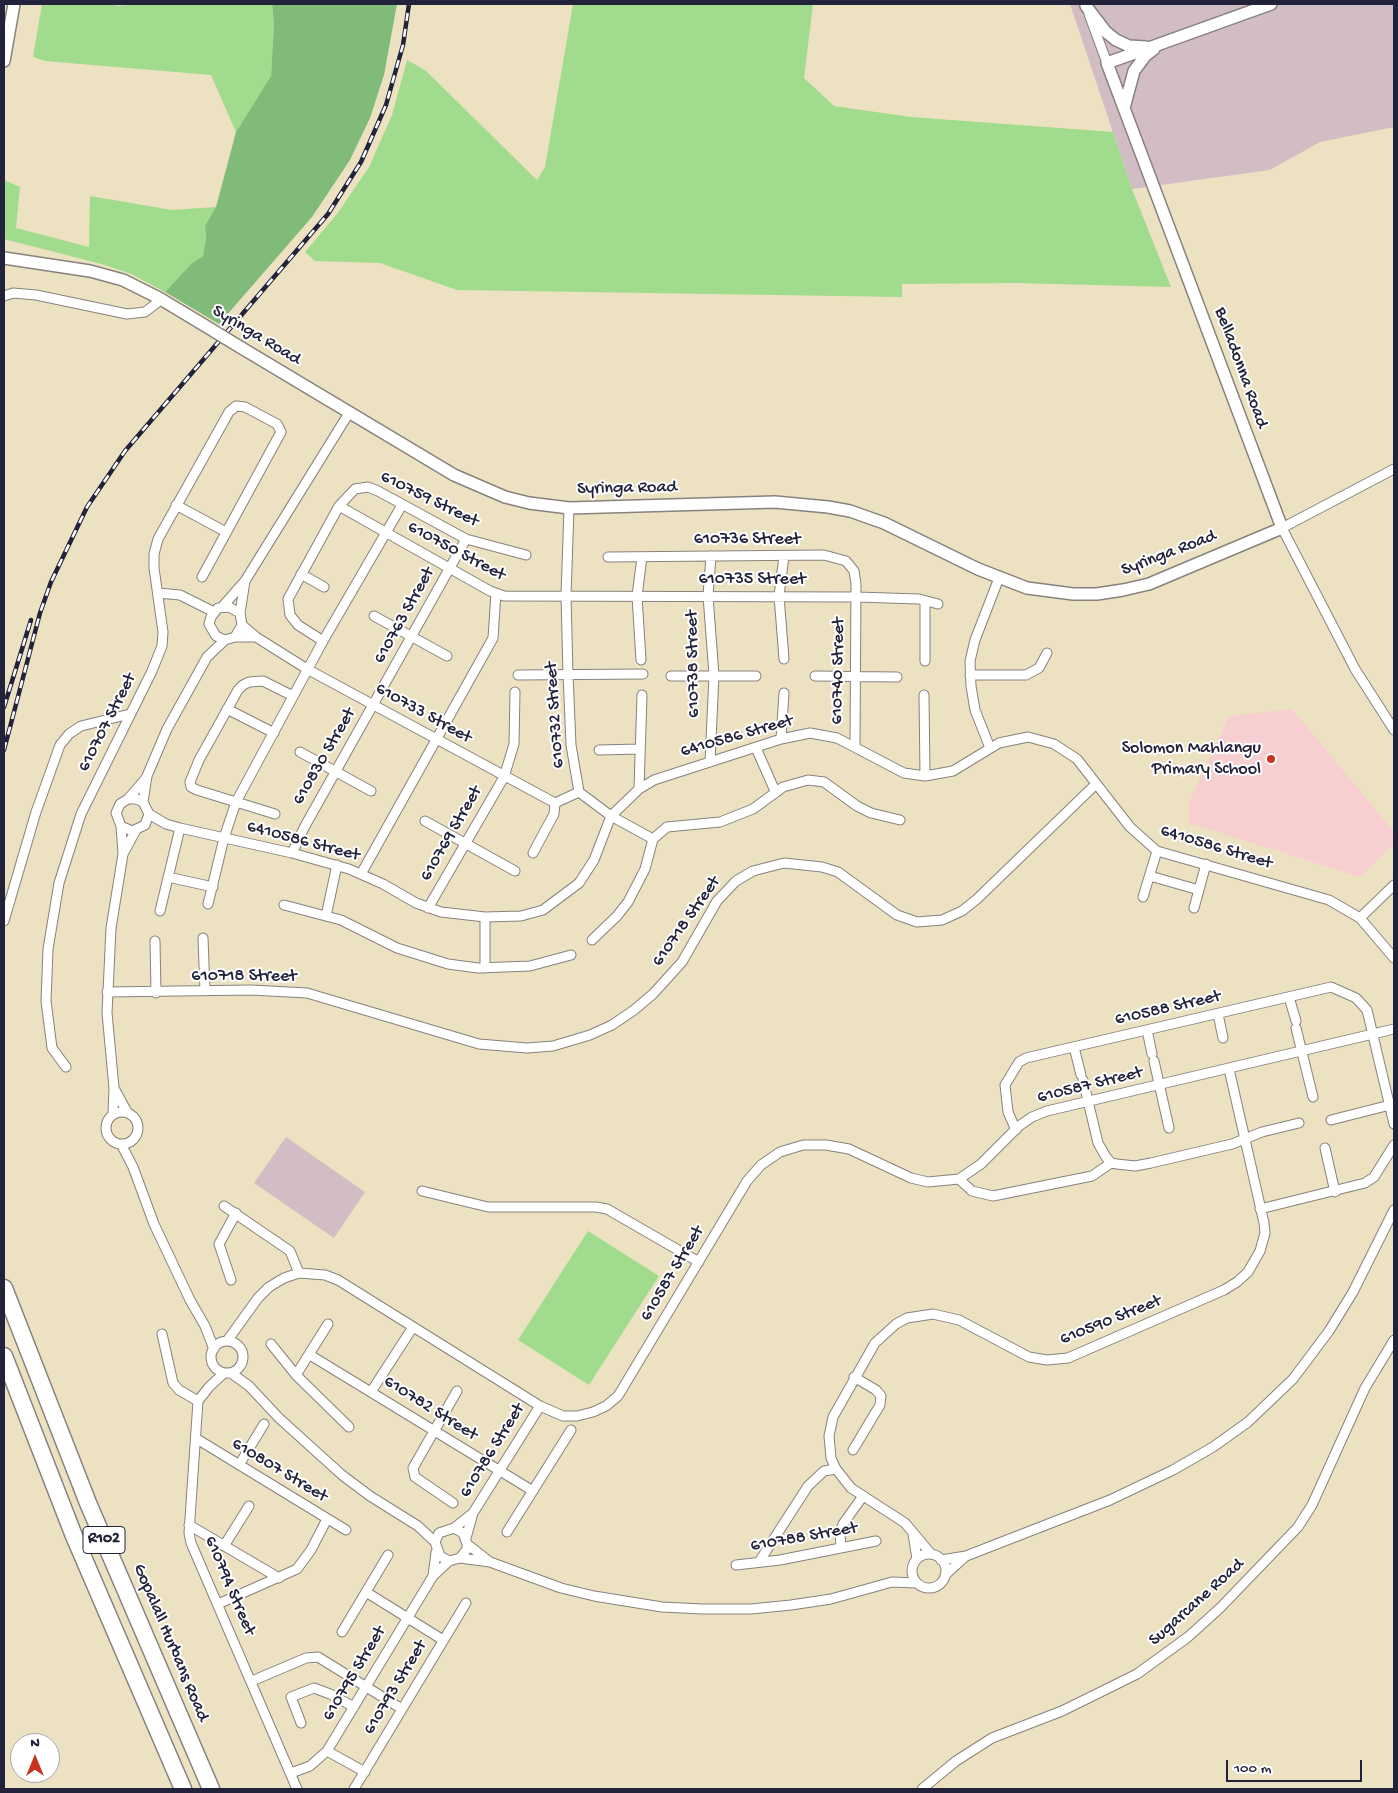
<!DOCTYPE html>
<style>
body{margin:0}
#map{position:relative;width:1398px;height:1793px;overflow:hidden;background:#ece2c1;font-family:"Gochi Hand",sans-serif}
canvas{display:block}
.frame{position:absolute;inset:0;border:5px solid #22223b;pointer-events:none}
.north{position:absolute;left:10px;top:1733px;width:50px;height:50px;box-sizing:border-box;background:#fff;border:1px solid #a7a7b1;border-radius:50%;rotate:0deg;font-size:14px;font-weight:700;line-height:20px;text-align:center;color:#22223b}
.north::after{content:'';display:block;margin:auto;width:18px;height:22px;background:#c8321e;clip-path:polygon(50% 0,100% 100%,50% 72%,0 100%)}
.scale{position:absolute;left:1226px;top:1760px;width:136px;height:22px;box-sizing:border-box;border:2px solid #22223b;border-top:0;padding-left:6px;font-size:15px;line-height:18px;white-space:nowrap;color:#22223b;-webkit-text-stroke:4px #fff;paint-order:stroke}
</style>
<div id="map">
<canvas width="1398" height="1793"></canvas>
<div class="frame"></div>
<div class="north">N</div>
<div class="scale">100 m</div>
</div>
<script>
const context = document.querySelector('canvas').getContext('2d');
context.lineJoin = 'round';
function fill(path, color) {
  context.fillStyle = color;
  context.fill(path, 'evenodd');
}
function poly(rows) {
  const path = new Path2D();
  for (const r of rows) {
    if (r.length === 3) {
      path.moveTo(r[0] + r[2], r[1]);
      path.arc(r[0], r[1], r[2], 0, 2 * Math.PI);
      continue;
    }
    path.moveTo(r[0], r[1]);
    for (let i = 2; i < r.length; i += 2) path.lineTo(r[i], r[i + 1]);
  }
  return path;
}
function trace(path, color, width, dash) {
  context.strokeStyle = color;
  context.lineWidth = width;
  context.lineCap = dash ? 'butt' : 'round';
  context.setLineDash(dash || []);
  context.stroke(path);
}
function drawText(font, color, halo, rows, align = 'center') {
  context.font = font + ' "Gochi Hand",sans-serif';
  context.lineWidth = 4;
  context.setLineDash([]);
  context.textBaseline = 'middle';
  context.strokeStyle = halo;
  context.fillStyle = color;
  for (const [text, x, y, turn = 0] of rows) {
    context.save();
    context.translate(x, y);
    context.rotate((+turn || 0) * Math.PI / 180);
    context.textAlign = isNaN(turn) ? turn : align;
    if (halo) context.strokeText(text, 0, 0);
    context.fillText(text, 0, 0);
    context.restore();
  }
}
const built = poly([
 [1292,709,1394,832,1394,844,1360,877,1189,823,1189,802,1229,716]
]);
const industrial = poly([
 [1070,4,1394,4,1394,127,1320,142,1270,170,1132,189],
 [286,1137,365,1192,334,1238,254,1183]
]);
const green = poly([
 [42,4,115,4,116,6,141,4,272,4,274,24,271,76,236,132,211,75,45,61,33,57],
 [573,4,813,4,804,78,834,106,911,117,1113,132,1132,189,1171,287,1015,283,902,284,902,297,457,290,380,263,315,261,305,252,337,214,369,167,392,115,407,60,425,70,537,180,545,167],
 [4,180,20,187,16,228,89,247,90,196,172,210,216,207,205,226,206,239,203,256,191,264,165,292,131,274,105,265,4,239],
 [588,1231,659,1276,589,1385,518,1340]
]);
const forest = poly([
 [272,4,397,4,384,75,370,118,350,160,312,217,219,324,165,292,191,264,203,256,206,239,205,226,216,207,236,132,271,76,274,24]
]);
const minor = poly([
 [1089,14,1107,63],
 [4,296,13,293,36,295,127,314,145,312,162,299],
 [1394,469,1282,528,1355,669,1394,730],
 [176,505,226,532],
 [339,506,490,591,504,596,857,597,919,599,938,604],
 [569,508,566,596,568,674,571,745,579,792,611,816,653,839],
 [784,556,779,596,784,659],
 [608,557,824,555,846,561,854,571,856,584,855,746],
 [301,574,324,587],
 [158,593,180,595,214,612],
 [223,606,245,581,349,413],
 [240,613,245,581],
 [374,616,447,656],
 [242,625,256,637,307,669,555,803,579,792],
 [235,637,242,625,240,613,229,607,218,608,211,617,209,624,216,636,225,640,235,637,256,637],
 [323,641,298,625,290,615,288,599,339,506,355,489,368,487,378,491,466,539,526,555],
 [641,660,637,596,642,557],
 [925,661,925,601],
 [518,675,643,674],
 [970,675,1026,675,1039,668,1047,653],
 [671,676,756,676],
 [815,676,897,677],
 [924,695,925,776],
 [227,709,274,733],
 [781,739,784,693],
 [756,748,775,791],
 [990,748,975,710,971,686,970,661,975,640,999,578],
 [599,750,640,749],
 [300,752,371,791],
 [710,762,714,675,708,596,711,556],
 [639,789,642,695],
 [128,799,147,777],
 [143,802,147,776,167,729,207,657,225,640],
 [149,814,166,824,180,828,292,853,349,869,383,884,416,903,441,912,485,917,521,916,543,910,579,883,594,860,611,816,639,789,654,780,781,739,810,733,837,738,904,773,925,776,953,771,999,743,1028,737,1054,744,1077,759,1130,827,1157,851,1329,900,1360,918,1394,958],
 [275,814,197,790,191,787,190,782,199,760,238,690,243,685,249,682,263,681,293,696],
 [425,821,515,871],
 [292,853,305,826,466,539],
 [533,853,554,814,555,803],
 [123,854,136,830],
 [361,874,493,638,496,593],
 [1150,876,1199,890],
 [168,877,213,887],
 [1143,897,1157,851],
 [208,904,224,838,236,802,323,641,402,505],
 [284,905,341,920,397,948,448,964,478,968,530,966,571,955],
 [428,908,504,777,514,744,515,692],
 [1194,908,1206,864],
 [160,911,180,828],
 [326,916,337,865],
 [485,917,485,968],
 [1360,918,1394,885],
 [4,921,36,812,60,745,69,734,81,726,130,714],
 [203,938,205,991],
 [592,940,617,916,628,902,645,869,653,839,667,827,720,822,753,809,783,787,808,780,824,782,857,806,871,813,900,820],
 [155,941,156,993],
 [107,992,251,990,307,993,479,1044,527,1048,553,1046,590,1035,612,1025,634,1010,653,994,682,962,717,901,736,881,753,871,784,863,822,867,838,872,897,915,917,922,942,920,962,911,977,899,1096,784],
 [1289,997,1296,1021],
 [1218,1014,1223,1038],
 [1296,1028,1313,1097],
 [1147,1030,1152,1054],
 [1074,1047,1081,1075],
 [1154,1061,1169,1128],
 [66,1067,52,1048,46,1001,48,949,59,883,81,814,152,671,162,646,163,632,154,568,154,554,158,539,229,412,236,406,245,407,277,424,281,432,202,577],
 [1083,1080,1098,1143,1106,1157,1111,1163,1117,1164,1135,1166,1151,1163,1232,1144,1262,1132,1299,1123],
 [115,1090,127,1112],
 [122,1128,16],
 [113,1114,114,1088,107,1013,111,928,123,854,121,826,116,813,120,804,128,799,136,799,143,802,149,814,145,825,132,831,121,826],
 [1331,1120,1394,1104],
 [1016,1130,1008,1112,1005,1085,1019,1062,1026,1058,1331,987,1356,998,1367,1010,1394,1124],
 [121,1144,133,1167,154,1224,190,1300,205,1326,214,1349],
 [1325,1148,1335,1192],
 [959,1179,972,1191,993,1196,1092,1176,1111,1163],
 [422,1191,488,1207,596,1207,607,1209,699,1262],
 [224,1206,290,1251,299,1273],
 [1260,1209,1365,1183,1374,1177,1394,1145],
 [231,1280,219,1244,236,1213],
 [162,1334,173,1383,179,1390,198,1401],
 [227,1341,258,1298,269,1287,284,1278,299,1273,325,1275,338,1280,540,1406,563,1416,577,1416,593,1412,606,1406,618,1396,747,1181,761,1165,780,1152,803,1145,826,1145,849,1149,911,1178,928,1182,959,1179,981,1164,1019,1126,1032,1117,1047,1111,1394,1029],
 [227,1357,16],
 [271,1344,296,1375,349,1427],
 [310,1355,533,1491],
 [224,1373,209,1387,198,1401,189,1533,191,1543,297,1789],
 [231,1373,249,1386,279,1418,342,1475,370,1496,418,1526,435,1542],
 [296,1375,328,1324],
 [371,1392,413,1327],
 [197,1439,346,1530],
 [853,1450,880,1405,881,1396,876,1390,854,1377],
 [239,1465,264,1424],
 [453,1503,415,1477,413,1468,457,1391],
 [189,1525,279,1578],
 [454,1528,473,1513],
 [507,1532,571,1430],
 [913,1534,917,1559],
 [466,1538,473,1513,540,1406],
 [467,1544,467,1549,460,1558,449,1561,440,1556,435,1542,439,1533,454,1528,463,1533,467,1544,490,1562],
 [224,1546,249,1506],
 [841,1548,840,1533,843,1524,863,1496],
 [931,1554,905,1523,851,1488,836,1469,831,1458,829,1436,833,1417,875,1343,896,1324,907,1318,933,1314,959,1320,1029,1357,1047,1360,1068,1358,1224,1290,1237,1282,1248,1272,1260,1251,1265,1233,1264,1223,1229,1069],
 [929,1571,17],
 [460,1558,490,1562,561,1588,594,1596,662,1607,702,1609,751,1609,791,1605,831,1599,892,1582,917,1583],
 [941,1560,966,1556,1110,1500,1173,1470,1213,1447,1248,1422,1293,1379,1329,1331,1353,1292,1394,1210],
 [759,1562,808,1486,824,1471,836,1469],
 [736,1565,780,1560,876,1541],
 [945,1575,966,1556],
 [433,1576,436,1552],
 [366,1592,443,1640],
 [218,1604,297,1569,311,1550,327,1519],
 [342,1632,388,1555],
 [252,1681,306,1658,318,1657,402,1709],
 [301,1723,291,1697,314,1688,330,1694,354,1707],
 [327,1751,365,1772],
 [291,1773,310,1766,327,1751,433,1576,449,1561],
 [354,1789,466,1603],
 [922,1789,956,1761,992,1738,1062,1711,1137,1674,1188,1637,1220,1608,1298,1527,1312,1505,1365,1388,1394,1340]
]);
const tertiary = poly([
 [1086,6,1106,32,1116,40,1129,46,1146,47],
 [4,61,14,4],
 [1124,108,1134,71,1145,56,1154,49],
 [4,258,90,271,123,280,159,298,199,322],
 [240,347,454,475,505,497,529,503,569,508,775,502,828,507,850,511,884,523,978,569,1027,588,1073,594,1097,594,1123,590,1149,584,1282,528,1107,63,1271,4]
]);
const motorway = poly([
 [4,1288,88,1503,211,1789],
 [4,1356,74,1536,183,1789]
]);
const rail = poly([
 [4,707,31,620],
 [4,750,40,613,51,582,87,507,125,451,328,214,361,162,386,105,403,45,409,4]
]);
const tertiaryBridge = poly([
 [199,322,240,347]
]);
const markers = [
 [1271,759,5,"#c8321e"]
];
const shields = [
 [104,1540,42]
];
const shieldNames = [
 ["R102",104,1540]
];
const streetNames = [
 ["Syringa Road",256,336,31],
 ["Belladonna Road",1240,368,70],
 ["Syringa Road",627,489,-1],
 ["610759 Street",429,500,26],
 ["610736 Street",747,540],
 ["610750 Street",456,552,28],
 ["Syringa Road",1169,554,-21],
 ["610735 Street",752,580],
 ["610763 Street",405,616,-61],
 ["610738 Street",694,664,-91],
 ["610740 Street",839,671,-89],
 ["610733 Street",423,714,29],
 ["610732 Street",556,715,-94],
 ["610707 Street",108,723,-63],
 ["6410586 Street",737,737,-16],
 ["610830 Street",325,757,-60],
 ["610769 Street",452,834,-60],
 ["6410586 Street",303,842,15],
 ["6410586 Street",1216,848,17],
 ["610718 Street",687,922,-55],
 ["610718 Street",244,977],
 ["610588 Street",1168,1009,-13],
 ["610587 Street",1090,1086,-14],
 ["610587 Street",673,1274,-59],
 ["610590 Street",1111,1321,-22],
 ["610782 Street",430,1409,32],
 ["610786 Street",493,1451,-58],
 ["610807 Street",279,1471,31],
 ["610788 Street",804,1538,-10],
 ["610794 Street",229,1586,67],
 ["Sugarcane Road",1197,1603,-42],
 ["Gopalall Hurbans Road",170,1643,67],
 ["610795 Street",355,1674,-59],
 ["610793 Street",396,1688,-59]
];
const poiNames = [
 ["Solomon Mahlangu",1261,749],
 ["Primary School",1261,770]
];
fill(built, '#f7cfd0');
fill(industrial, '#d2bdc5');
fill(green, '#a1db8e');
fill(forest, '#80bb79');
trace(minor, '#87827e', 11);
trace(tertiary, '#87827e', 14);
trace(motorway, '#87827e', 19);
trace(minor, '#fff', 9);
trace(tertiary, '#fff', 11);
trace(motorway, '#fff', 16);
trace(rail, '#22223b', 4.5);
trace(rail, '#fff', 2.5, [8]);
trace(tertiaryBridge, '#87827e', 14, []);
trace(tertiaryBridge, '#fff', 11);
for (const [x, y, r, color] of markers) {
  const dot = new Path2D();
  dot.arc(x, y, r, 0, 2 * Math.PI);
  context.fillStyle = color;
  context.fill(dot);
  trace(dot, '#fff', 2);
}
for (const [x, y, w] of shields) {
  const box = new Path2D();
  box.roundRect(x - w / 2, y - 13.5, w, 27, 4);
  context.fillStyle = '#fff';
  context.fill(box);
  trace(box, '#22223b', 1);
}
drawText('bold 16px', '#22223b', null, shieldNames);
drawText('18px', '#22223b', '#fff', streetNames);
drawText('18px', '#22223b', '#fff', poiNames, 'right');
</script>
